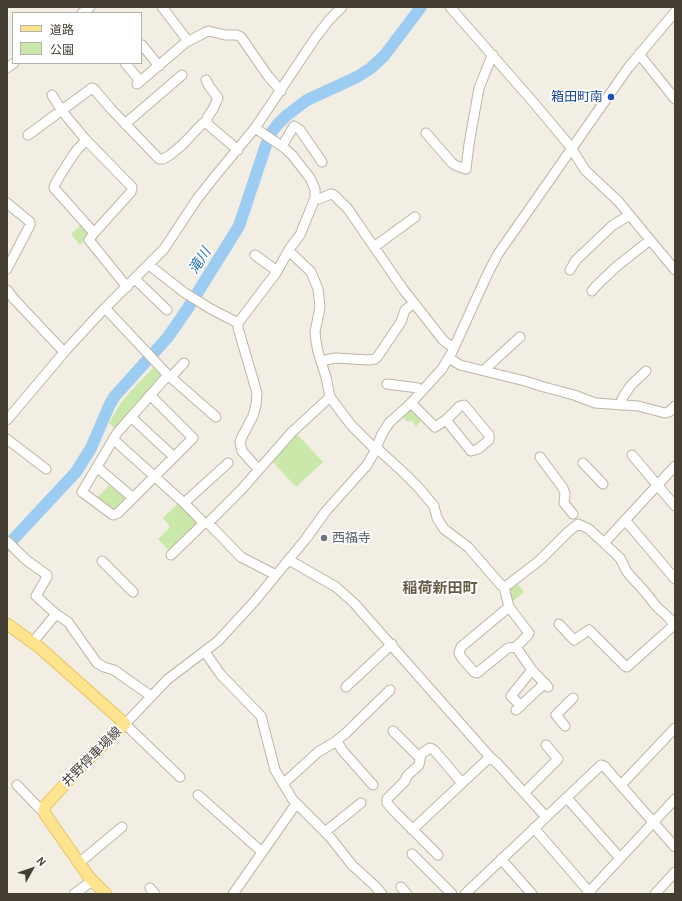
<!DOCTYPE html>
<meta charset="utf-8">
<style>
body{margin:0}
#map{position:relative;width:682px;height:901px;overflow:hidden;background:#f2eee3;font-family:Cabin,"Noto Sans JP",sans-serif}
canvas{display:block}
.frame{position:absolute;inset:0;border:8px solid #443e33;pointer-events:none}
.legend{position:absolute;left:12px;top:12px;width:130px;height:52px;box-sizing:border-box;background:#fff;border:1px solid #b4b2ad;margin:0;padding:5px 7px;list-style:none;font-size:12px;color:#443e33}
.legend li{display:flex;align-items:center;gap:8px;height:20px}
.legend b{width:20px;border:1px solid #b4b2ad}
.north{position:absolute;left:12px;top:849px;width:40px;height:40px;-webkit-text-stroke:3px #fff;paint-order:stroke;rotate:50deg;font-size:11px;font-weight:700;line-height:16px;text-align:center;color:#443e33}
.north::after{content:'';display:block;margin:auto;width:14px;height:18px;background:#443e33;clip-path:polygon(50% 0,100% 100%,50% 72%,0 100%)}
</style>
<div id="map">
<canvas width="682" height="901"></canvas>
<div class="frame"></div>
<ul class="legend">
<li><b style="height:5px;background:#ffe48f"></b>道路</li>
<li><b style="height:11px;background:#cae8aa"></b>公園</li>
</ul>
<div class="north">N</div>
</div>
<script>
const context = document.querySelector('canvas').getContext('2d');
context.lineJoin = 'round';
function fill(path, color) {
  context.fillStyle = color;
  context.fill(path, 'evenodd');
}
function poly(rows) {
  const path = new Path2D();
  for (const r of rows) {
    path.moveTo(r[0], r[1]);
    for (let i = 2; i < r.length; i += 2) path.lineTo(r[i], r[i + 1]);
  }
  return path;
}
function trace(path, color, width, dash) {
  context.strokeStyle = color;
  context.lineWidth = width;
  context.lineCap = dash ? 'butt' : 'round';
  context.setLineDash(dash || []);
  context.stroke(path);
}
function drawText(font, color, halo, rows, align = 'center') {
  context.font = font + ' Cabin,"Noto Sans JP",sans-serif';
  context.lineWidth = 3.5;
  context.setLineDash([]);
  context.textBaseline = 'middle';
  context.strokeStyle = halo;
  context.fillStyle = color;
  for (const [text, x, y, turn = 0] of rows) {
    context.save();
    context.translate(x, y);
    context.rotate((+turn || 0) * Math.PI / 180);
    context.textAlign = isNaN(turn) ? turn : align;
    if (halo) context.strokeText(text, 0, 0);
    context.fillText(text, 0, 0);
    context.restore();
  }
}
const green = poly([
 [82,224,89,232,89,236,80,245,71,234],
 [155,366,160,372,162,377,116,429,109,423,121,403,129,393],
 [408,410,413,410,422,420,416,426,411,420,408,422,401,416],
 [296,433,323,462,296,487,271,460],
 [112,482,128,498,116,512,96,499],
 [179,502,200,522,170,552,158,539,170,527,163,518],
 [516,582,524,592,512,602,508,591,510,587]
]);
const river = poly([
 [7,546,76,472,91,448,109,406,114,397,168,337,188,308,239,226,266,145,271,133,277,125,286,116,307,100,357,77,371,68,384,56,421,7]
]);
const minor = poly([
 [162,7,188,41],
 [450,7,534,103,570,146,585,170,618,201,675,270],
 [82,13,90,7],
 [142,45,159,66],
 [639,54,675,99],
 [125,63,140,81],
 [7,68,14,63],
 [206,80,209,86,218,98,213,109,207,118,207,123],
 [137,84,185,43,206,32,209,31,225,35,237,35,241,37,268,76,281,91],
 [52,95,62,111,86,140,132,187,131,192,94,233,89,240,127,287],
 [125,124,182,75],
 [255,128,283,147,292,155,310,178,315,189,315,198,300,235,290,248,276,273,238,323,238,328,257,393,256,405,253,416,242,437,240,442,242,451,258,469],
 [426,133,452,163,457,166,466,169,469,144,479,88,491,58,493,55],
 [28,135,92,88,94,89,111,109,159,159,163,159,170,155,182,145,202,124,205,122,238,150],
 [86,140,76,151,66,166,55,184,54,188,94,233],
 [282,146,294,126,300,130,322,162],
 [315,198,319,199,331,194,334,195,348,209,403,289,443,340,448,344,454,346],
 [7,203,30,222,30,225,7,269],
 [374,247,415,217],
 [289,251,311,272,318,289,320,307,315,332,316,341,318,352,326,377,330,397,351,425,373,447,380,451,405,474,418,487,434,506,437,518,444,529,468,547,501,585,504,587,509,584,540,560,568,532,578,524,589,529,620,558,627,572,645,592,657,607,669,618,675,626],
 [255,255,277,271],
 [149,265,185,293,211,309,238,323],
 [570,270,576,260,613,225,630,215],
 [135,279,167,310],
 [7,290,14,299,64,352],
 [592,291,596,286,616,267,650,240],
 [105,308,168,375,154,391,117,433,82,492,113,515,118,513,193,438,150,395],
 [449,358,460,365,525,381,544,387,574,395,595,403,638,406,665,413,669,412,675,406],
 [321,361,335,358,369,360,375,359,378,356,401,322,405,310,414,303],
 [484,370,520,337],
 [168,375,216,417],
 [171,377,184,363],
 [387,384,418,388,422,391],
 [411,403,435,427,446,420,460,406,464,405,489,435,489,440,478,449,471,451,446,420],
 [620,405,623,397,631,385,646,371],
 [131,417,174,457],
 [7,420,66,350,102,311,164,249,197,199,216,175,255,128,316,37,329,20,342,7],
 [7,439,46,469],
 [113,439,184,503,204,523,208,523,241,557,276,575],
 [632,455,675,506],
 [540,457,563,488,565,494,564,503,573,514],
 [583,463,603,484],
 [97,467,133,498],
 [184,503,228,463],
 [625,520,675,579],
 [208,523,241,490,292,432,330,397],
 [7,541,25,559,47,575,47,577,36,596,56,614,68,622,97,663,104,667,114,670,151,696],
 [604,543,675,466],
 [171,555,204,523],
 [289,560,336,587,354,603,490,757,498,764,546,817],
 [102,561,133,592],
 [504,587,509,607,529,633,528,635,518,645,518,650,532,670,548,687],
 [509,607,461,647,459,653,461,657,474,672,477,673,508,648,517,647],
 [559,624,574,640,589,630,625,666,627,667,674,625],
 [33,642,56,614],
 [205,652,221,675,261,716,275,770,293,800,330,837,352,865,374,885,382,894],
 [346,687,392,644],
 [521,706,511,696,532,670],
 [516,710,545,683],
 [565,726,556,715,573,698],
 [393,731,420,758],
 [337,741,342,750,373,785],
 [180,777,125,724,168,679,218,641,253,603,305,540,326,511,367,465,374,453,382,434,389,423,411,403,442,369,452,352,488,273,498,254,628,68,675,12],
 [283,784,318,752,335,742,346,733,390,690],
 [17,785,40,809,44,810],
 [621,785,675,728],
 [525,792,558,759,546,745],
 [198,795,262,852],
 [567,798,620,858],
 [534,828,591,894],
 [412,830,490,757],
 [325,832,361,803],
 [412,854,452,894],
 [438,855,394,811,387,803,387,799,405,781,407,776,419,765,421,754,430,748,434,750,462,783],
 [501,859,532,894],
 [79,863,122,827],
 [401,887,407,894],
 [150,888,155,894],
 [74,894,92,881],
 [233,894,296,804],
 [465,894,601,765,604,766,675,847],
 [587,894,675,799],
 [655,894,675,872]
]);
const major = poly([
 [7,624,39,647,122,721,125,724,86,761,46,805,44,810,45,814,89,877,106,894]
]);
const markers = [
 [611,97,4,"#1a4fb4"],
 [324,538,4,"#6b7280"]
];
const transitNames = [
 ["箱田町南",603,97]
];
const worshipNames = [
 ["西福寺",332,538]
];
const streetNames = [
 ["井野停車場線",92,757,-45]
];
const waterNames = [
 ["滝川",200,261,-58]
];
const quarterNames = [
 ["稲荷新田町",440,589]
];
fill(green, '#cae8aa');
trace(river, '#9cccf2', 12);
trace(minor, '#beb6a6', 11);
trace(major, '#e7c25d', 13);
trace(minor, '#fff', 9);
trace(major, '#ffe48f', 11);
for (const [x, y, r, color] of markers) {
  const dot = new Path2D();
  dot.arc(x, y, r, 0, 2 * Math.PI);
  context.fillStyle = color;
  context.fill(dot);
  trace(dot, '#fff', 1.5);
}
drawText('13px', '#164399', '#fff', transitNames, 'right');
drawText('13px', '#5b616d', '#fff', worshipNames, 'left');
drawText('13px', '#443e33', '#fff', streetNames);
drawText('italic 14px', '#2a73b2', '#fff', waterNames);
drawText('bold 15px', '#675d4a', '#fff', quarterNames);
</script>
